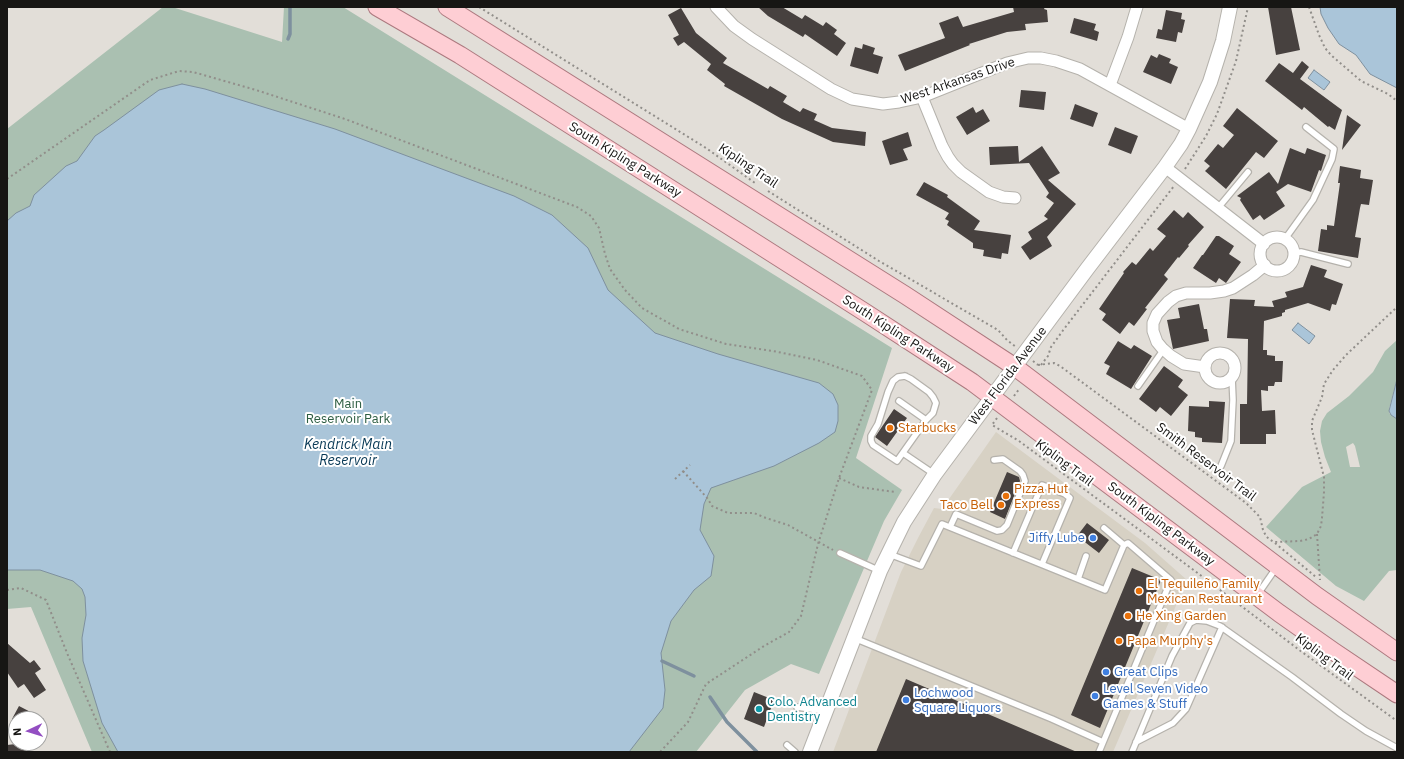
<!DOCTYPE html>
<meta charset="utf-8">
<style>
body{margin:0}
#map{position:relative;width:1404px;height:759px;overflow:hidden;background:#e2ded8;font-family:"IBM Plex Sans",sans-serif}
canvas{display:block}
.frame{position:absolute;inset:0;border:8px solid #171614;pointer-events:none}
.north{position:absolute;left:8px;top:711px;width:40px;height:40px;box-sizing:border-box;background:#fff;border:1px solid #a2a2a1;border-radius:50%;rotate:266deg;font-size:11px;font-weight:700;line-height:16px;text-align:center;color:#171614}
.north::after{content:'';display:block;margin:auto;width:14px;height:18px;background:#934ec2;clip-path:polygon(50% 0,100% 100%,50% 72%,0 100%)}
</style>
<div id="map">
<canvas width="1404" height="759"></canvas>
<div class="frame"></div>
<div class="north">N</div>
</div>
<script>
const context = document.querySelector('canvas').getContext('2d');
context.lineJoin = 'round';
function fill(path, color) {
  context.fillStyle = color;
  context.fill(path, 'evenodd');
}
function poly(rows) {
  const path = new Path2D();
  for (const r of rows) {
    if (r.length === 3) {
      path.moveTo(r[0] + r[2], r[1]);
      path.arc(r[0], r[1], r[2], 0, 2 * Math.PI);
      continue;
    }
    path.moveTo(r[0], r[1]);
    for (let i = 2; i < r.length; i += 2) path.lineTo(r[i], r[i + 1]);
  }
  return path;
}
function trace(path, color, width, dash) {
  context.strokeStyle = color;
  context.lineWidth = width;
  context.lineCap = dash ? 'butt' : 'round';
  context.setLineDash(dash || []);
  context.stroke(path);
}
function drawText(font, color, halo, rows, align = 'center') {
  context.font = font + ' "IBM Plex Sans",sans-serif';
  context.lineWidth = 4;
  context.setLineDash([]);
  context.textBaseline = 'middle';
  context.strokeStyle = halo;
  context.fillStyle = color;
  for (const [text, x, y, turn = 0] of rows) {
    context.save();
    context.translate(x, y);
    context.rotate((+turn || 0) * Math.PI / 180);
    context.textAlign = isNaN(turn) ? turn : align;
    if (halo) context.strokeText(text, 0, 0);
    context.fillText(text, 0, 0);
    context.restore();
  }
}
const built = poly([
 [996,432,1145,543,1187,580,1113,752,833,752,901,572,918,538,934,508,942,509]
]);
const green = poly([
 [163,7,172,7,282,42,284,7,343,7,892,348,856,458,902,490,884,521,819,674,791,664,745,690,696,752,92,752,31,607,7,609,7,129],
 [1397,340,1397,379,1389,409,1389,413,1397,419,1397,570,1389,571,1364,601,1336,586,1266,527,1302,487,1331,472,1325,457,1321,442,1320,431,1322,421,1327,413,1349,396,1373,372,1385,351],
 [1353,443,1355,446,1360,467,1350,467,1346,447]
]);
const water = poly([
 [1320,7,1397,7,1397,88,1370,74,1356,55,1339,44,1328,28,1321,14,1320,7],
 [1314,70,1330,82,1324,90,1308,78,1314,70],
 [182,84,205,89,335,129,514,196,552,215,588,248,608,290,655,333,718,354,819,383,833,394,838,405,838,421,835,432,819,443,774,466,711,488,704,504,700,530,714,556,711,576,694,590,671,621,661,653,665,690,663,708,629,752,118,752,102,723,83,661,82,638,86,615,85,597,82,589,73,581,40,570,7,570,7,221,16,213,30,206,34,195,66,166,77,161,95,136,104,130,159,90,182,84],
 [1298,323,1315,336,1309,344,1292,330,1298,323],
 [1397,379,1397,419,1391,415,1389,411,1397,379]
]);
const stream = poly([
 [288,39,290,34,290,7],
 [662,661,694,676],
 [710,697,727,722,757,752]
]);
const building = poly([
 [758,7,782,7,802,19,805,15,823,26,826,22,837,30,834,34,846,43,837,56,805,34,803,37,768,16],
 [1013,7,1045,7,1044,9,1047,10,1048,22,1025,24,1026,30,1007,32,969,44,970,45,905,71,898,55,945,38,939,23,958,16,963,27,1014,12],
 [1268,7,1291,7,1300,50,1276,55],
 [681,8,696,33,727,58,723,63,768,89,770,86,787,96,783,102,800,112,803,108,817,114,814,120,832,128,866,132,865,146,833,142,782,119,724,86,725,84,707,70,711,64,684,42,678,46,673,38,679,35,668,15],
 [1166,10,1182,13,1181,19,1185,20,1182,33,1178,32,1176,42,1156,38,1158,29,1162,30],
 [1074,18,1096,24,1094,30,1099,32,1097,41,1070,33],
 [863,44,875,48,873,54,883,57,878,74,850,66,855,47,862,49],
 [1159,54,1171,59,1169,63,1178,67,1171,84,1143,72,1151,55,1157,58],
 [1302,61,1309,67,1300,79,1342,110,1335,130,1329,126,1328,127,1304,107,1302,110,1265,81,1279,63,1293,73],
 [1021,90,1046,92,1044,110,1019,107],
 [1075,104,1098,113,1093,127,1070,119],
 [973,107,976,113,983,109,990,121,967,135,956,117],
 [1237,108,1278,141,1264,158,1256,152,1226,189,1205,171,1210,166,1204,161,1218,144,1223,148,1234,135,1223,126],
 [1347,115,1361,125,1342,150],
 [1115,127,1138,136,1131,154,1108,145],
 [908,132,912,146,903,149,908,160,890,165,882,141],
 [1018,146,1019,162,1042,146,1060,173,1048,180,1076,204,1047,237,1052,246,1030,260,1021,247,1032,239,1028,232,1048,219,1044,216,1054,203,1046,197,1049,193,1029,163,990,165,989,147],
 [1290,148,1305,154,1307,148,1326,155,1321,171,1319,170,1311,192,1288,184,1276,192,1285,206,1264,220,1260,215,1253,220,1240,200,1241,198,1237,196,1269,172,1278,184],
 [1340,166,1361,170,1360,178,1373,180,1369,205,1361,204,1360,208,1355,237,1361,238,1358,258,1318,251,1321,229,1327,230,1327,225,1334,226,1340,183,1338,183],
 [924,182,948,195,947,197,980,221,974,230,1011,235,1008,254,1002,253,1001,259,983,256,984,250,973,248,973,243,947,225,949,221,945,219,949,213,916,195],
 [1174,210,1183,218,1188,212,1204,227,1188,245,1189,246,1179,258,1178,257,1164,275,1168,279,1145,308,1147,309,1134,326,1129,322,1120,334,1102,320,1106,314,1099,309,1124,273,1123,272,1132,262,1136,265,1150,248,1153,251,1166,236,1157,229],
 [1216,236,1219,236,1234,246,1229,254,1241,262,1226,283,1219,278,1216,283,1193,268,1202,255,1203,255],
 [1311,265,1327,270,1324,277,1343,284,1336,305,1332,304,1330,311,1308,303,1285,310,1285,312,1282,313,1282,316,1264,321,1263,350,1267,350,1267,355,1275,356,1275,361,1283,361,1282,382,1275,382,1274,386,1268,386,1268,391,1261,390,1262,411,1275,410,1276,434,1266,434,1266,444,1240,444,1240,404,1247,404,1248,339,1227,338,1230,299,1255,300,1254,306,1274,307,1272,301,1287,297,1285,292,1303,287],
 [1199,304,1204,329,1207,329,1209,341,1173,349,1167,320,1180,318,1178,308],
 [1118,341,1131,349,1134,345,1152,356,1131,389,1106,374,1110,366,1104,363],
 [1164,366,1183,380,1178,387,1188,395,1171,416,1160,407,1156,412,1139,399],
 [1209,401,1225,402,1222,443,1202,442,1202,438,1195,437,1195,432,1188,431,1189,406,1209,407],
 [894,409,907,418,887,446,875,437],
 [1007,472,1019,477,1020,481,1005,519,990,512],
 [1087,523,1109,540,1099,553,1077,536],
 [1132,568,1161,580,1100,728,1071,715],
 [7,643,30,663,34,660,41,669,35,673,46,690,34,698,24,684,18,688,7,672],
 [906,679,934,691,1077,752,876,752],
 [754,692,774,700,764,727,744,719],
 [19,706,44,719,12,719],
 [25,743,26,752,7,752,7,745]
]);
const path = poly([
 [479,7,706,148,755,183],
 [1309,7,1319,35,1325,48,1331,55,1361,81,1388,94,1397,101],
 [1185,169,1206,136,1217,114,1236,61,1248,7],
 [7,179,150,80,179,71,193,72,256,90,345,119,577,207,591,216,599,228,605,254,610,269,625,290,642,308,679,329,726,344,773,351,817,360,862,376,872,390,839,478,818,544,801,616,789,632,764,646,706,684,688,722,660,752],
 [768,191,879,261,998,330,1007,340,1016,347],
 [1033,361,1038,365],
 [1038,365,1054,363,1060,366,1246,503,1260,517,1263,530,1266,536,1269,539,1274,542,1300,541,1309,539,1317,534,1321,526,1322,518,1324,492,1324,477,1312,430,1312,421,1322,397,1324,384,1333,370,1346,355,1397,307],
 [1041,365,1048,356,1051,347,1064,329,1174,186],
 [1014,396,1020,388],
 [997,418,992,425,1019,441,1199,574,1302,652,1397,721],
 [683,471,708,499,712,506,728,513,754,513,766,518,788,525,833,550],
 [839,478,859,487,895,492],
 [675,479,690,465],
 [1317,534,1320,580],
 [1275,543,1316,577],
 [7,590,21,588,46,600,67,653,110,752]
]);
const service = poly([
 [1218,208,1248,172],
 [1285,239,1313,200,1332,159,1334,149,1306,127],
 [1294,253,1301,252,1348,264],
 [905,376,911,379,929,392,933,397,936,403,933,413,926,420,897,461,873,445,871,441,871,436,878,424,888,392,893,381,898,377,905,376],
 [1138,386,1164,349],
 [899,401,926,420],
 [903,453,934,474],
 [1221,466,1231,441,1233,400,1232,377],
 [950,527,956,514,997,531,1002,530,1007,525,1025,481,1023,475,1020,471,1003,459,994,460],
 [840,553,880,571],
 [1013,553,1042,485,1065,494,1070,498,1042,564],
 [889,554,921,566,942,524,1105,590,1124,545],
 [1078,579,1086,556],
 [1258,594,1276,568],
 [854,638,1052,719,1103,742],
 [797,707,825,711],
 [1136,742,1173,723,1186,709,1222,627],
 [787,745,795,752],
 [1099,752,1171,580,1128,543,1124,545,1104,528],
 [1132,752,1172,656,1190,623,1196,620,1207,621,1220,626,1292,677,1341,714,1366,731,1397,748]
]);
const minor = poly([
 [716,7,734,26,752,39,831,89,852,99,883,104,899,102,922,97,1007,63,1028,58,1041,58,1056,61,1080,69,1189,129],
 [1110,85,1128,37,1137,7],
 [922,97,942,146,948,157,953,164,961,172,989,192,1003,197,1015,198],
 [1165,167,1264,244],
 [1277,254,17],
 [1220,368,15],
 [1205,367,1184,364,1171,356,1162,348,1157,342,1153,331,1153,323,1157,314,1168,302,1176,296,1186,293,1210,293,1224,291,1233,288,1253,275,1265,265]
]);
const tertiary = poly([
 [810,752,880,571,904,522,935,474,1087,269,1165,167,1181,144,1189,129,1210,82,1223,41,1230,7]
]);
const primary = poly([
 [377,7,460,55,649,175,866,313,972,382,1279,613,1333,651,1397,694],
 [447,7,905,295,1015,367,1317,596,1397,652]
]);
const markers = [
 [890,428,4,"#e8710a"],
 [1006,496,4,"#e8710a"],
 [1001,505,4,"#e8710a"],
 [1093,538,4,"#3f7fe0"],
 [1139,591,4,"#e8710a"],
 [1128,616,4,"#e8710a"],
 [1119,641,4,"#e8710a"],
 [1106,672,4,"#3f7fe0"],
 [1095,696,4,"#3f7fe0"],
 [906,700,4,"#3f7fe0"],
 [759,709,4,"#0f9aa8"]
];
const streetNames = [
 ["West Arkansas Drive",958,81,-19],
 ["South Kipling Parkway",625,160,32],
 ["Kipling Trail",748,166,34],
 ["South Kipling Parkway",898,334,33],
 ["West Florida Avenue",1008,376,-53],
 ["Smith Reservoir Trail",1206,462,37],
 ["Kipling Trail",1064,463,37],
 ["South Kipling Parkway",1161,524,37],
 ["Kipling Trail",1324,657,37]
];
const parkNames = [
 ["Main",348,404],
 ["Reservoir Park",348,419]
];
const foodNames = [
 ["Starbucks",898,428],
 ["Pizza Hut",1014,489],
 ["Express",1014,504],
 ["Taco Bell",993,505,"right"],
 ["El Tequileño Family",1147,584],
 ["Mexican Restaurant",1147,599],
 ["He Xing Garden",1136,616],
 ["Papa Murphy's",1127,641]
];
const shopNames = [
 ["Jiffy Lube",1085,538,"right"],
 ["Great Clips",1114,672],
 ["Level Seven Video",1103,689],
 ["Games & Stuff",1103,704],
 ["Lochwood",914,693],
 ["Square Liquors",914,708]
];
const cultureNames = [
 ["Colo. Advanced",767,702],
 ["Dentistry",767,717]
];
const waterNames = [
 ["Kendrick Main",348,445],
 ["Reservoir",348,461]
];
fill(built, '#d7d1c4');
fill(green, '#aac0b1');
fill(water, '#aac5d9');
trace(water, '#7e909e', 1);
trace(stream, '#7e909e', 3.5);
fill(building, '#47413f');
trace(service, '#b5b2ac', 8);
trace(minor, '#b5b2ac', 13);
trace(tertiary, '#b5b2ac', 16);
trace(primary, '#ac797f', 19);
trace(path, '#918e8a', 2, [2, 3]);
trace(service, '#fff', 5.5);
trace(minor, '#fff', 11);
trace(tertiary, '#fff', 14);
trace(primary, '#feced4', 17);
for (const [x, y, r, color] of markers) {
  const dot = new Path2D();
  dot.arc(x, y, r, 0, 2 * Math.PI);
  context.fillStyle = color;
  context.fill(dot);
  trace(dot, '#fff', 1.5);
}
drawText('13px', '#171614', '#fff', streetNames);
drawText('13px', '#2d5d41', '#fff', parkNames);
drawText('13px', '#c56008', '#fff', foodNames, 'left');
drawText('13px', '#366cbe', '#fff', shopNames, 'left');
drawText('13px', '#0d838f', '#fff', cultureNames, 'left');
drawText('italic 14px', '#073855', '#fff', waterNames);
</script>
